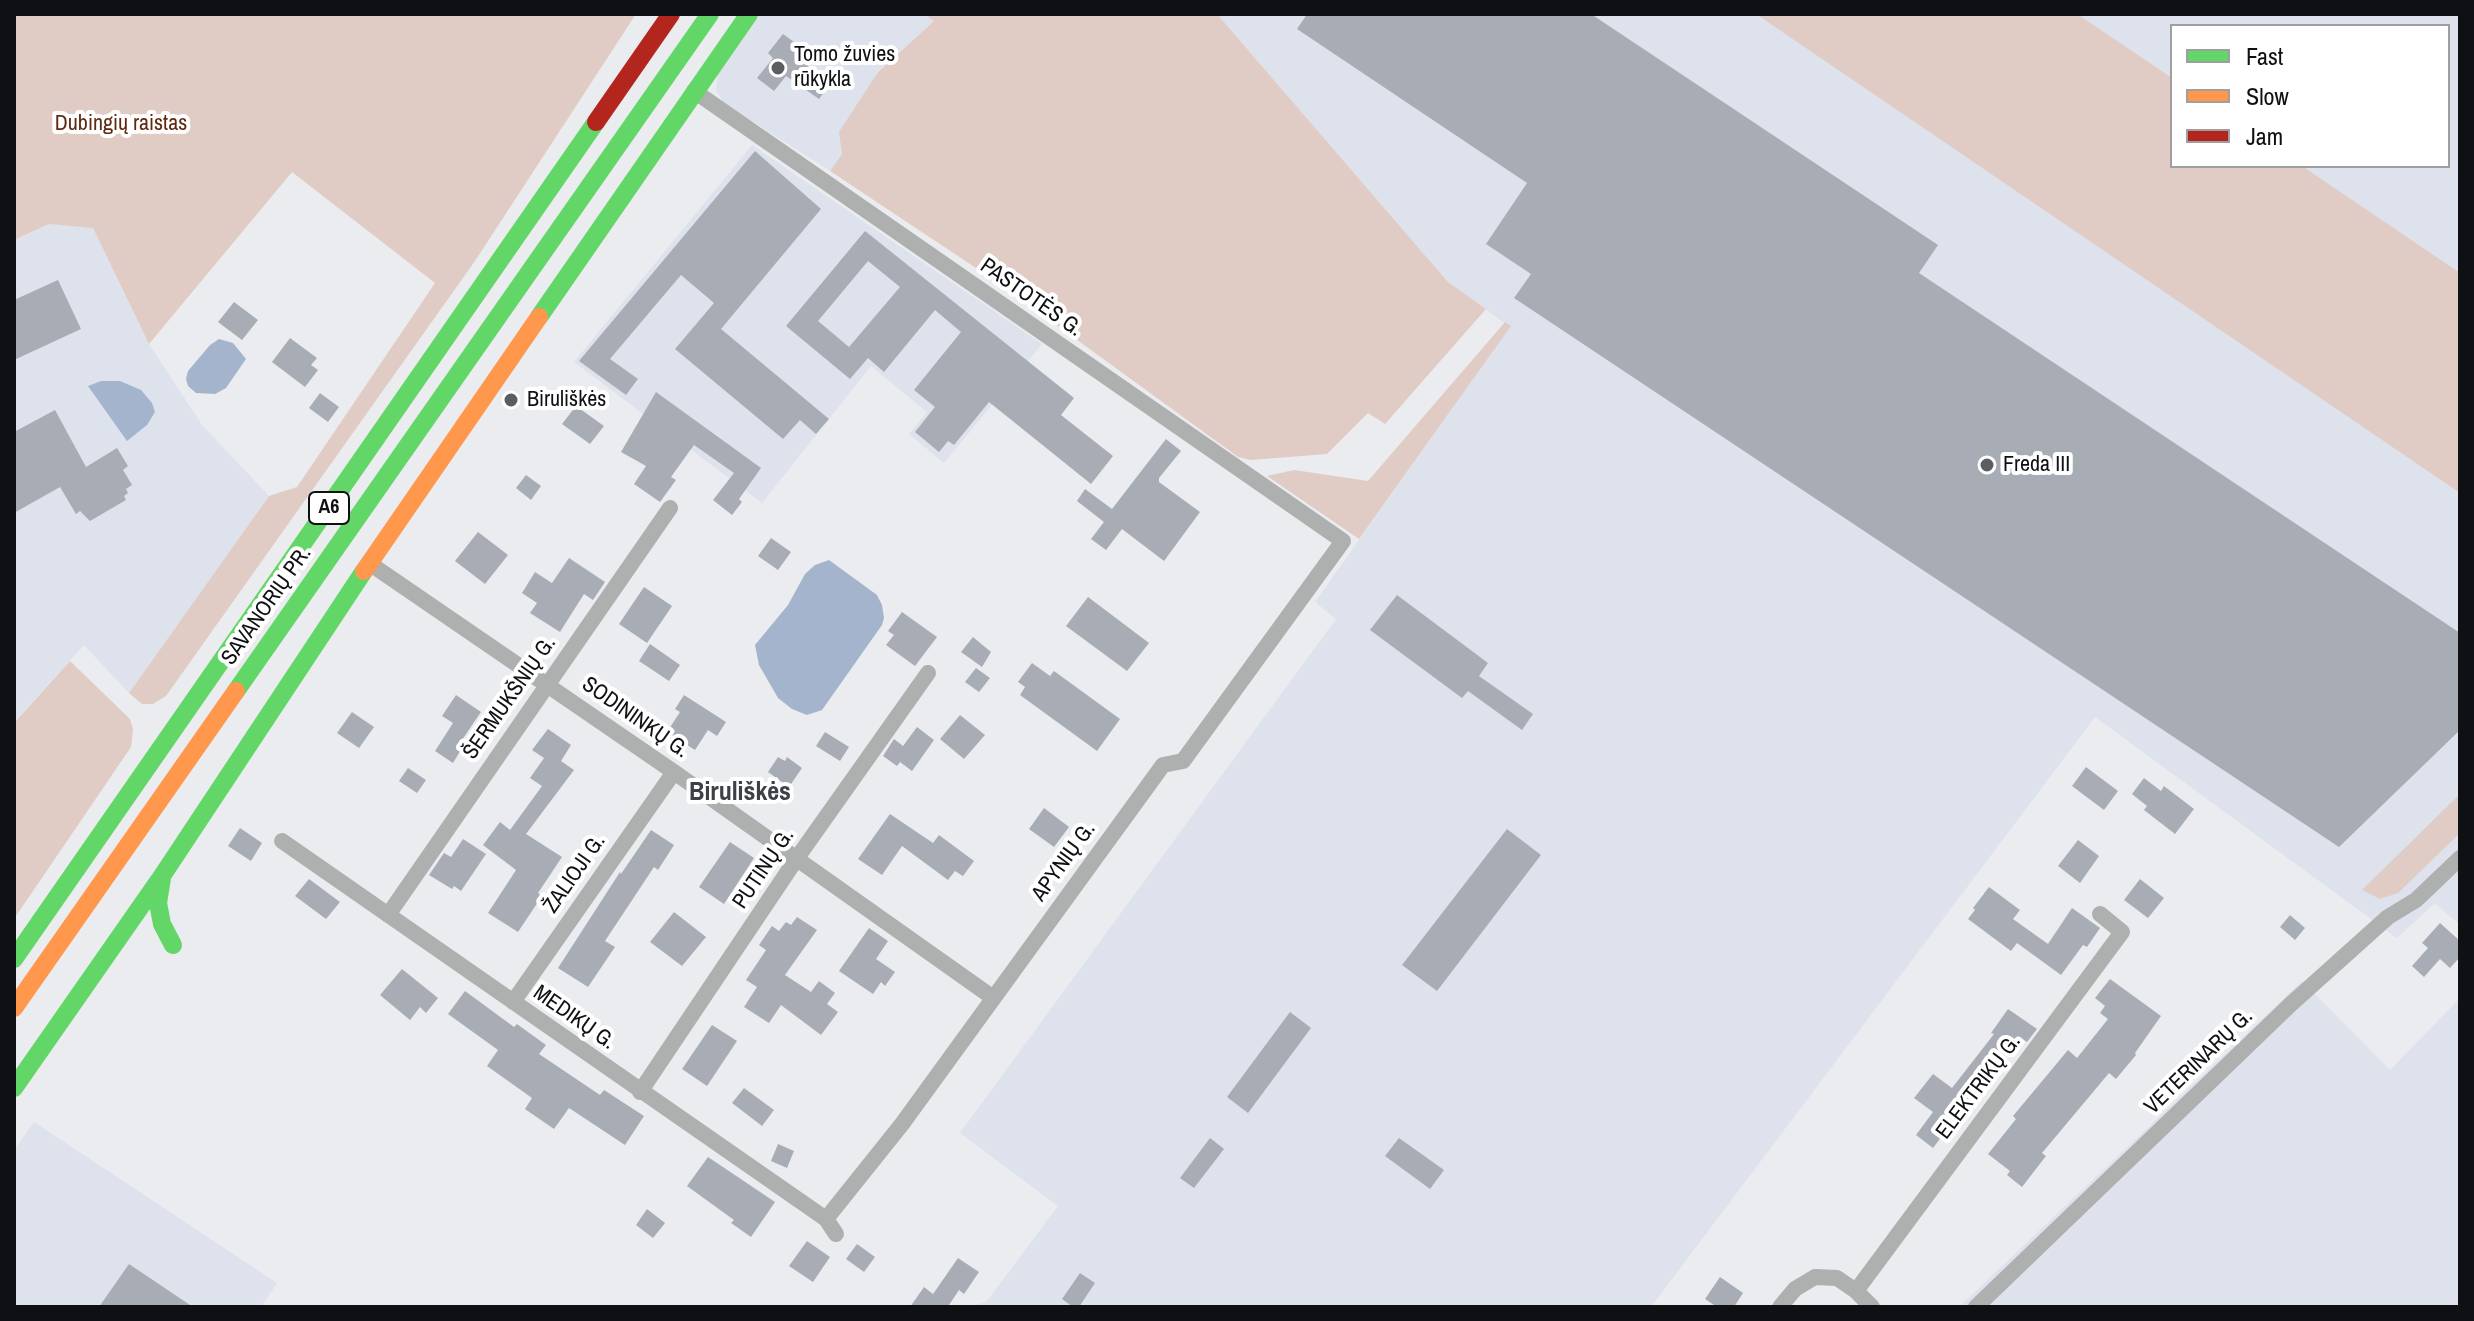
<!DOCTYPE html>
<meta charset="utf-8">
<style>
body{margin:0}
#map{position:relative;width:2474px;height:1321px;overflow:hidden;background:#eaecef;font-family:"Archivo Narrow",sans-serif}
canvas{display:block}
.frame{position:absolute;inset:0;border:16px solid #0f1013;pointer-events:none}
.legend{position:absolute;left:2170px;top:24px;width:280px;height:144px;box-sizing:border-box;background:#fff;border:2px solid #9f9fa1;margin:0;padding:10px 14px;list-style:none;font-size:24px;color:#0f1013}
.legend li{display:flex;align-items:center;gap:16px;height:40px}
.legend b{width:40px;border:2px solid #9f9fa1}
</style>
<div id="map">
<canvas width="2474" height="1321"></canvas>
<div class="frame"></div>
<ul class="legend">
<li><b style="height:10px;background:#63d668"></b>Fast</li>
<li><b style="height:10px;background:#ff974d"></b>Slow</li>
<li><b style="height:10px;background:#b3261e"></b>Jam</li>
</ul>
</div>
<script>
const context = document.querySelector('canvas').getContext('2d');
context.lineJoin = 'round';
function fill(path, color) {
  context.fillStyle = color;
  context.fill(path, 'evenodd');
}
function poly(rows) {
  const path = new Path2D();
  for (const r of rows) {
    path.moveTo(r[0], r[1]);
    for (let i = 2; i < r.length; i += 2) path.lineTo(r[i], r[i + 1]);
  }
  return path;
}
function trace(path, color, width, dash) {
  context.strokeStyle = color;
  context.lineWidth = width;
  context.lineCap = dash ? 'butt' : 'round';
  context.setLineDash(dash || []);
  context.stroke(path);
}
function drawText(font, color, halo, rows, align = 'center') {
  context.font = font + ' "Archivo Narrow",sans-serif';
  context.lineWidth = 8;
  context.setLineDash([]);
  context.textBaseline = 'middle';
  context.strokeStyle = halo;
  context.fillStyle = color;
  for (const [text, x, y, turn = 0] of rows) {
    context.save();
    context.translate(x, y);
    context.rotate((+turn || 0) * Math.PI / 180);
    context.textAlign = isNaN(turn) ? turn : align;
    if (halo) context.strokeText(text, 0, 0);
    context.fillText(text, 0, 0);
    context.restore();
  }
}
const built = poly([
 [758,14,924,14,934,21,877,72,842,154,830,171,724,103,716,90,718,70],
 [1217,14,2460,14,2460,925,2435,903,2397,938,2095,717,1651,1307,970,1307,987,1301,1058,1206,960,1133,1336,619,1315,602,1510,327,1448,282],
 [2172,26,2448,26,2448,166,2172,166],
 [752,145,1042,344,944,463,909,434,927,412,871,366,762,503,574,362],
 [49,224,93,227,149,344,202,425,269,496,129,693,84,645,14,722,14,240],
 [2302,981,2390,1070,2460,998,2460,1307,1959,1307],
 [34,1122,277,1283,261,1307,14,1307,14,1150]
]);
const green = poly([
 [14,14,636,14,475,261,166,696,153,704,142,704,129,693,269,496,297,487,435,283,292,172,149,344,93,228,49,224,14,240],
 [924,14,1217,14,1448,282,1486,309,1385,424,1368,413,1327,454,1251,460,1238,457,1003,286,830,171,842,154,839,132,878,72,934,21],
 [1756,14,2077,14,2172,78,2172,166,2302,166,2460,273,2460,493],
 [1505,322,1511,326,1359,539,1267,476,1294,470,1368,481],
 [70,661,130,719,133,729,131,747,14,919,14,723],
 [2460,794,2460,833,2398,893,2380,899,2362,890]
]);
const water = poly([
 [219,339,233,343,246,359,226,388,215,394,196,393,188,386,186,379,188,371,210,345],
 [101,381,120,381,141,390,152,403,155,412,147,425,127,441,88,386],
 [829,560,877,595,882,605,884,618,882,625,822,710,807,715,792,709,778,698,759,665,755,645,788,605,805,574,815,565]
]);
const building = poly([
 [1307,14,1591,14,1938,245,1919,273,2460,633,2460,730,2339,847,1514,298,1531,274,1486,244,1527,183,1297,29],
 [783,34,805,50,798,59,831,83,819,99,786,76,774,91,757,78,773,58,768,53],
 [755,151,821,209,721,329,829,419,816,434,800,420,783,439,675,349,714,303,681,275,610,359,638,379,626,395,579,361],
 [865,231,1074,398,1061,415,1113,456,1091,484,989,402,954,445,948,441,939,452,915,432,935,407,914,390,961,332,935,310,884,372,868,358,850,379,786,326],
 [868,261,900,287,849,347,818,321],
 [58,280,81,329,14,360,14,300],
 [234,302,258,320,242,340,218,322],
 [290,338,317,358,311,365,318,370,305,387,272,362],
 [656,392,761,468,739,499,742,502,732,515,713,500,734,473,694,445,671,477,676,480,660,502,634,484,646,466,621,452],
 [320,393,339,407,328,422,309,408],
 [576,406,604,426,590,444,562,424],
 [55,410,86,467,117,448,128,466,123,470,132,485,126,489,128,493,124,496,126,500,90,521,80,511,76,514,60,487,14,513,14,432],
 [1166,439,1181,451,1159,478,1159,482,1200,512,1164,561,1122,529,1106,550,1091,539,1104,522,1077,501,1085,489,1112,509],
 [526,475,541,486,531,500,516,488],
 [478,532,508,555,485,584,455,561],
 [771,538,791,552,778,570,758,556],
 [569,558,605,582,593,600,584,594,560,632,530,613,537,603,522,593,535,572,552,583],
 [644,587,672,606,647,643,619,624],
 [1397,595,1488,663,1479,676,1533,714,1522,730,1468,691,1462,698,1370,630],
 [1088,597,1149,643,1127,671,1066,626],
 [902,612,937,637,915,666,886,645,894,635,888,631],
 [973,637,991,652,982,667,961,652],
 [650,644,680,665,669,681,639,661],
 [1032,663,1050,676,1054,671,1120,719,1097,751,1020,695,1025,687,1018,682],
 [976,668,990,678,979,692,965,682],
 [456,695,481,712,458,746,462,748,453,763,435,751,453,723,442,716],
 [684,695,726,722,717,736,708,730,695,750,667,732,680,712,675,709],
 [352,712,374,727,359,748,337,733],
 [960,715,985,735,964,759,940,739],
 [917,727,934,740,912,771,900,762,897,766,883,756,894,739,903,746],
 [548,729,571,745,561,761,574,770,526,834,562,857,538,893,542,896,518,932,488,913,516,870,483,845,500,822,510,830,542,786,530,778,544,758,532,750],
 [825,732,849,747,840,761,816,746],
 [778,757,785,761,787,757,802,768,789,787,768,772],
 [2086,767,2118,791,2104,810,2072,786],
 [408,768,426,780,417,793,399,781],
 [2144,778,2161,791,2164,786,2194,809,2175,834,2144,810,2147,806,2132,794],
 [1044,808,1069,827,1054,847,1029,829],
 [890,814,933,843,939,835,974,861,963,876,955,871,948,880,902,846,882,875,858,859],
 [240,828,262,843,251,861,228,846],
 [1507,829,1541,855,1437,991,1402,965],
 [651,830,674,845,658,870,654,867,605,941,615,947,588,987,558,968,620,872,621,874],
 [463,839,486,854,461,891,454,886,452,889,429,875,444,853,451,857],
 [2078,840,2099,856,2080,883,2058,866],
 [730,842,754,858,724,904,699,887],
 [309,879,340,902,326,919,295,896],
 [2140,879,2164,898,2148,918,2124,900],
 [1989,887,2020,910,2013,919,2048,944,2072,908,2100,928,2087,947,2083,945,2061,975,2017,943,2011,951,1968,919,1975,910,1973,908],
 [674,912,706,937,682,966,650,942],
 [2290,915,2305,928,2295,940,2280,927],
 [797,917,817,930,785,975,811,992,819,981,835,993,827,1004,838,1012,821,1035,781,1005,769,1023,744,1007,757,987,746,980,766,950,759,945,772,926,779,931,786,922,791,925],
 [2440,923,2460,941,2460,957,2450,968,2440,959,2424,977,2412,966,2428,948,2422,943],
 [869,928,888,941,876,959,895,972,885,986,881,982,873,994,839,971],
 [402,969,438,998,426,1013,420,1007,410,1020,380,995],
 [2110,979,2161,1016,2135,1053,2136,1055,2116,1079,2109,1073,2042,1153,2046,1156,2022,1187,2007,1175,2010,1171,1988,1154,2016,1119,2013,1116,2068,1050,2077,1058,2108,1019,2100,1013,2105,1006,2095,998],
 [465,991,514,1027,517,1024,546,1045,539,1054,600,1095,604,1090,644,1116,625,1145,569,1108,554,1129,525,1109,532,1098,487,1066,498,1050,448,1014],
 [2008,1009,2037,1029,2027,1042,2019,1037,1998,1065,2000,1066,1982,1089,1979,1087,1933,1148,1916,1135,1933,1112,1914,1098,1933,1074,1952,1088,1994,1034,1991,1033],
 [1290,1012,1311,1028,1248,1113,1227,1097],
 [712,1025,737,1041,707,1086,682,1069],
 [744,1088,774,1110,762,1126,732,1103],
 [1210,1138,1224,1149,1194,1188,1180,1178],
 [1399,1138,1444,1170,1430,1189,1385,1156],
 [778,1144,794,1151,787,1168,771,1161],
 [708,1157,775,1202,751,1237,731,1223,734,1220,687,1186],
 [647,1209,665,1223,653,1238,636,1225],
 [807,1241,830,1257,813,1282,789,1266],
 [857,1244,875,1257,864,1272,846,1259],
 [958,1258,979,1272,964,1294,959,1290,949,1305,952,1307,910,1307,924,1287,933,1294],
 [129,1264,193,1307,99,1307],
 [1080,1273,1095,1283,1079,1307,1073,1307,1062,1299],
 [1720,1277,1743,1293,1734,1307,1717,1307,1705,1299]
]);
const street = poly([
 [694,91,1343,541,1183,761,1163,765,902,1124,826,1219],
 [369,563,674,772,992,997],
 [282,841,826,1219,836,1234],
 [388,915,670,508],
 [513,1002,674,772],
 [640,1092,797,858,928,673],
 [1780,1307,1795,1289,1815,1277,1837,1278,1856,1291],
 [1872,1307,1856,1291,2122,932,2100,914],
 [1976,1307,2291,1004,2388,917,2416,900,2460,858]
]);
const fast = poly([
 [539,317,749,14],
 [236,691,710,14],
 [162,878,158,903,162,924,173,945],
 [14,959,596,122],
 [14,1088,162,876,364,571]
]);
const slow = poly([
 [364,571,539,317],
 [14,1008,236,691]
]);
const jam = poly([
 [596,122,671,14]
]);
const markers = [
 [778,68,8,"#5c5d60"],
 [511,400,8,"#5c5d60"],
 [1987,465,8,"#5c5d60"]
];
const shields = [
 [329,508,40]
];
const shieldNames = [
 ["A6",329,508]
];
const poiNames = [
 ["Tomo žuvies",794,55],
 ["rūkykla",794,80],
 ["Biruliškės",527,400],
 ["Freda III",2003,465]
];
const parkNames = [
 ["Dubingių raistas",121,124]
];
const streetNames = [
 ["PASTOTĖS G.",1031,298,35],
 ["SAVANORIŲ PR.",267,606,-55],
 ["ŠERMUKŠNIŲ G.",510,698,-55],
 ["SODININKŲ G.",635,718,35],
 ["APYNIŲ G.",1064,862,-54],
 ["PUTINŲ G.",764,869,-56],
 ["ŽALIOJI G.",575,874,-55],
 ["MEDIKŲ G.",574,1018,35],
 ["VETERINARŲ G.",2199,1062,-44],
 ["ELEKTRIKŲ G.",1979,1087,-53]
];
const quarterNames = [
 ["Biruliškės",740,793]
];
fill(built, '#dde2ec');
fill(green, '#e1ccc5');
fill(water, '#a5b4cd');
fill(building, '#a8adb5');
trace(street, '#aeafaf', 16);
trace(fast, '#63d668', 18);
trace(slow, '#ff974d', 18);
trace(jam, '#b3261e', 18);
for (const [x, y, r, color] of markers) {
  const dot = new Path2D();
  dot.arc(x, y, r, 0, 2 * Math.PI);
  context.fillStyle = color;
  context.fill(dot);
  trace(dot, '#fff', 3);
}
for (const [x, y, w] of shields) {
  const box = new Path2D();
  box.roundRect(x - w / 2, y - 16, w, 32, 6);
  context.fillStyle = '#fff';
  context.fill(box);
  trace(box, '#0f1013', 2);
}
drawText('bold 20px', '#0f1013', null, shieldNames);
drawText('22px', '#0f1013', '#fff', poiNames, 'left');
drawText('22px', '#5f2910', '#fff', parkNames);
drawText('22px', '#0f1013', '#fff', streetNames);
drawText('bold 26px', '#3d4046', '#fff', quarterNames);
</script>
